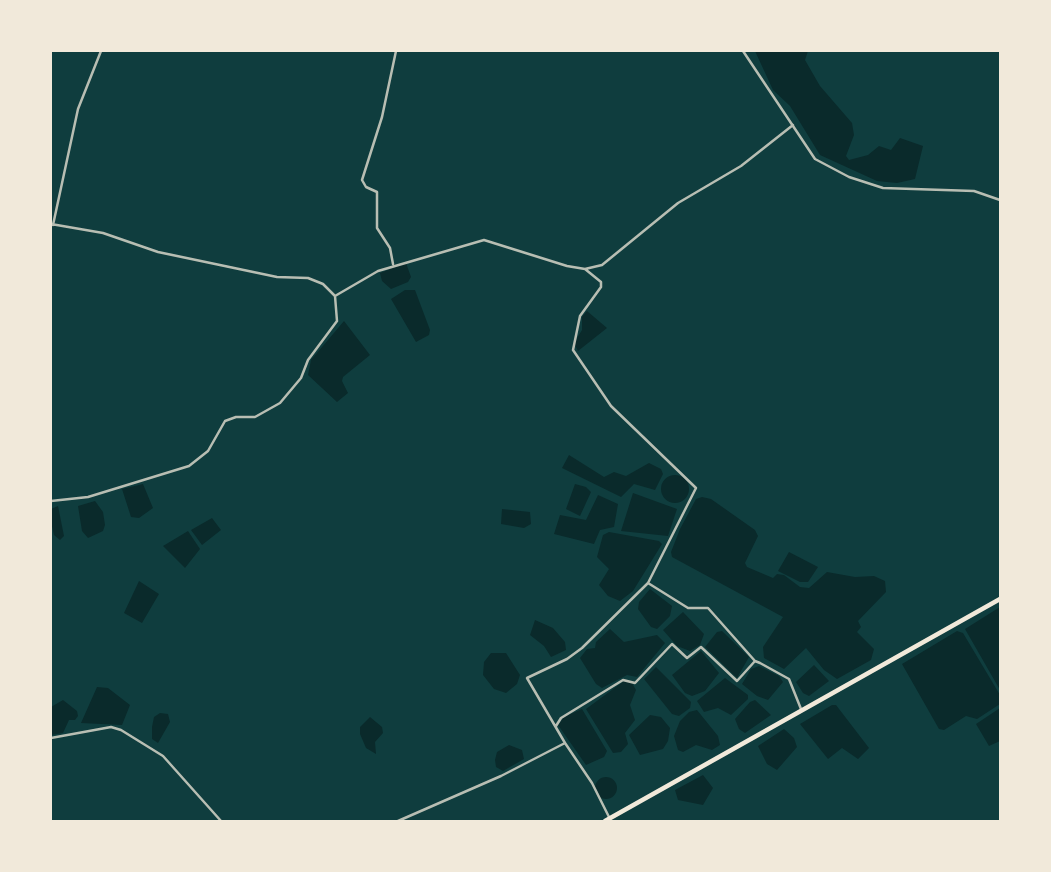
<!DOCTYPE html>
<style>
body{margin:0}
#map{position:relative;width:1051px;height:872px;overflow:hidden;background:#0f3d3e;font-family:"Open Sans",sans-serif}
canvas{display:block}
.frame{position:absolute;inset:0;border:52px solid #f1e9da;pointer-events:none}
</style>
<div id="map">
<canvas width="1051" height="872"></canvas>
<div class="frame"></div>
</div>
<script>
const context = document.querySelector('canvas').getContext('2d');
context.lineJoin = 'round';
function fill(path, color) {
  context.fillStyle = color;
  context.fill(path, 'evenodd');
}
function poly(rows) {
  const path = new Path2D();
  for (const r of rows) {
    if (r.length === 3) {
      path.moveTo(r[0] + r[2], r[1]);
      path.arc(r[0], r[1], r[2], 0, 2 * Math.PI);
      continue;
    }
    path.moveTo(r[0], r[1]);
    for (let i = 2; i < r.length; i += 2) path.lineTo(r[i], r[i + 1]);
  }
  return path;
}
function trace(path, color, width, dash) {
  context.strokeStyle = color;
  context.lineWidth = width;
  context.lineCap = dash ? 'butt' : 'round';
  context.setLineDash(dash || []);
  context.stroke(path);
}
const water = poly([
 [755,51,808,51,805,60,820,86,852,123,854,135,846,156,849,160,868,155,879,146,891,150,900,138,923,146,915,179,897,183,877,181,820,155,790,106,773,90],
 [406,263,411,277,408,282,391,289,382,281,380,273],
 [405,290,415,290,430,330,429,335,416,342,391,299],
 [587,311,607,328,578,351,574,343,582,330,582,317],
 [344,321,370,355,343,377,342,381,348,393,337,402,308,375,311,360],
 [569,455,604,477,614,472,626,476,649,463,661,469,663,474,655,490,634,484,621,497,562,468],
 [675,489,14],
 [143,484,153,508,139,518,131,517,122,489],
 [575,484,586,487,591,492,580,516,566,509],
 [633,493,677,509,668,536,621,531],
 [598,495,618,504,614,527,600,530,594,544,554,534,560,515,586,520],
 [702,497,711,499,755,530,758,536,745,563,747,567,773,578,777,574,784,575,800,587,809,588,827,572,855,577,874,576,885,581,886,592,858,621,861,627,857,632,874,649,871,660,837,679,824,670,806,648,784,669,764,658,763,647,783,617,672,557,671,552,680,529,696,499],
 [95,501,103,512,105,525,103,531,88,538,82,531,78,506],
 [58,506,64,536,60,540,54,535,51,522,51,509],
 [502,509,530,512,531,524,524,528,501,524],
 [212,518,221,530,202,545,191,530],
 [188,531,200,549,185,568,163,546],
 [609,532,659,541,662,544,633,591,620,601,608,596,599,585,609,569,597,557,603,535],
 [789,552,818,567,808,582,800,582,778,571],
 [139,581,159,594,142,623,124,613],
 [650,589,672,606,670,616,657,629,651,627,638,609,639,602],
 [1000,607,1000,690,965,629],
 [683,612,704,634,700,645,690,651,677,646,663,630],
 [535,620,553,628,565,642,566,650,551,657,544,646,530,635],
 [610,629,624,642,657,635,665,643,637,677,627,675,602,688,596,684,580,658,587,649,595,648,596,642],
 [722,631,749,657,737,678,705,647,717,632],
 [957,631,963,633,1000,695,1000,704,977,719,966,716,944,730,939,729,902,664],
 [701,651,719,673,705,691,692,696,685,693,672,675],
 [491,653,506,653,520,675,517,684,506,693,494,689,483,675,484,662],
 [814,665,829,681,809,696,803,693,796,682],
 [759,666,779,676,783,682,768,700,757,696,742,684,751,669],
 [656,667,691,702,690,708,679,716,672,714,644,679],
 [725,678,748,695,748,699,731,715,718,708,704,712,697,701],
 [624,681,632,683,636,690,630,705,635,720,625,733,628,744,621,752,613,753,586,709],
 [97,687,108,688,130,705,122,725,81,723],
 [63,700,77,711,78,716,75,720,69,720,63,733,51,735,51,707],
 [755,700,771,715,745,733,739,729,735,719,750,702],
 [832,705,836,705,869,748,858,759,842,748,828,759,800,724],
 [1000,708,1000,741,989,746,976,724],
 [582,709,607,751,604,757,586,765,558,725,564,717],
 [697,710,718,736,720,745,712,750,696,745,683,752,678,750,674,736,680,721,689,712],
 [160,713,168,714,170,722,158,743,152,739,152,727,154,717],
 [650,715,661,717,670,728,668,741,663,749,640,755,629,735],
 [370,717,382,727,383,733,375,742,376,754,366,748,360,734,360,727],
 [784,729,794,738,797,747,777,770,767,764,758,746],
 [509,745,522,750,524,759,503,771,496,767,495,760,497,752],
 [703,775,713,788,703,805,678,800,675,790],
 [606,788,11]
]);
const minor = poly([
 [743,51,815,159,849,177,883,188,974,191,1000,200],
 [51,224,103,233,158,252,277,277,308,278,323,284,335,296],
 [53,225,78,109,101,51],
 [393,264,390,248,377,228,377,192,366,187,362,180,382,117,396,51],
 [585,269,601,282,601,287,580,316,573,350,611,406,696,488,648,583],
 [51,501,88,497,189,466,208,451,225,421,236,417,255,417,280,403,301,378,308,360,337,321,335,296,378,271,484,240,567,266,585,269,602,265,678,203,741,166,793,125],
 [556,726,561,718,623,680,635,683,672,644,687,658,701,647,737,681,755,661,760,663,789,679,801,709],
 [51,738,111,727,121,730,163,756,221,821],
 [565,743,527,678,567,659,582,648,648,583,688,608,708,608,755,661],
 [398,821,501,776,565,743,592,783,610,819]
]);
const primary = poly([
 [605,821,1000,599]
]);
fill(water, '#0a2a2b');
trace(minor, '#b8beb3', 2.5);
trace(primary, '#f1e9da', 4.5);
</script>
